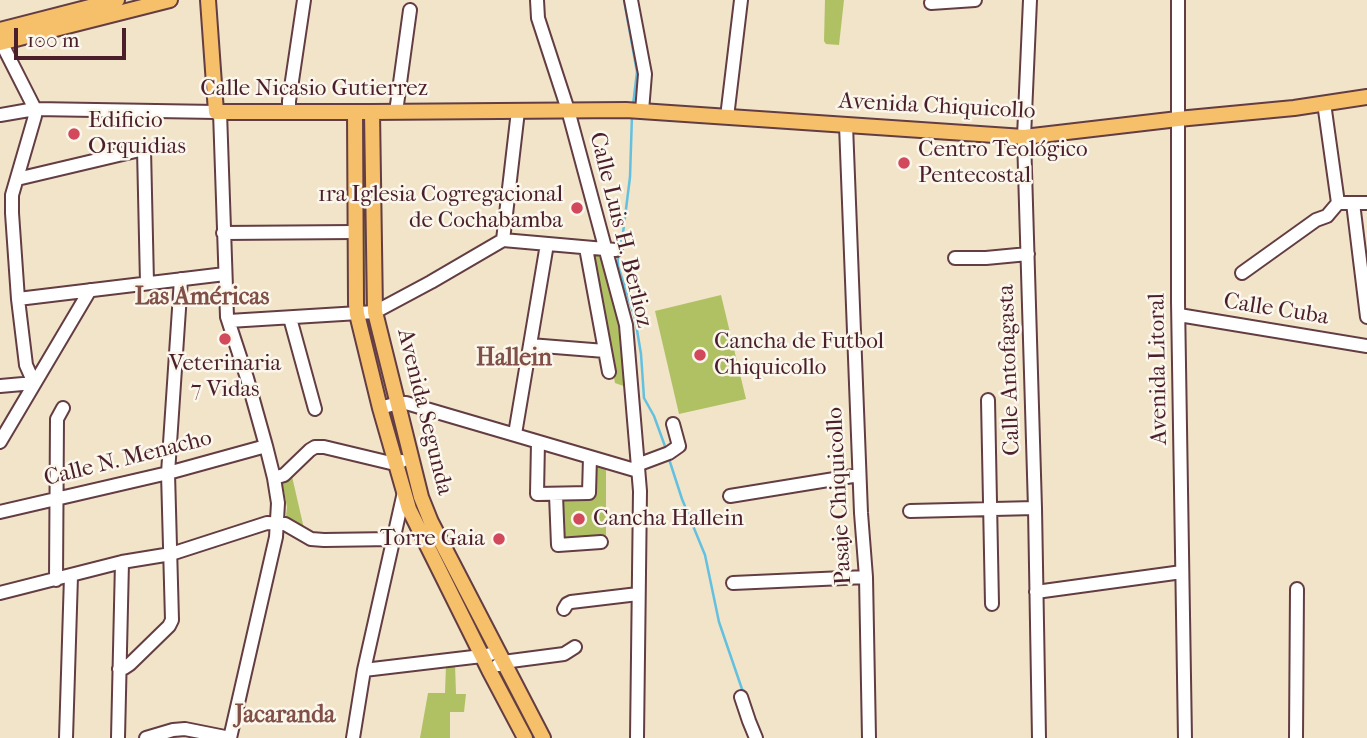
<!DOCTYPE html>
<meta charset="utf-8">
<style>
body{margin:0}
#map{position:relative;width:1367px;height:738px;overflow:hidden;background:#f1e4c8;font-family:"IM FELL French Canon",serif}
canvas{display:block}
.scale{position:absolute;left:14px;top:28px;width:112px;height:32px;box-sizing:border-box;border:4px solid #4a1f2b;border-top:0;padding-left:9px;font-size:21px;line-height:24px;white-space:nowrap;color:#4a1f2b;-webkit-text-stroke:5px #fbf7ec;paint-order:stroke}
</style>
<div id="map">
<canvas width="1367" height="738"></canvas>
<div class="scale">100 m</div>
</div>
<script>
const context = document.querySelector('canvas').getContext('2d');
context.lineJoin = 'round';
function fill(path, color) {
  context.fillStyle = color;
  context.fill(path, 'evenodd');
}
function poly(rows) {
  const path = new Path2D();
  for (const r of rows) {
    path.moveTo(r[0], r[1]);
    for (let i = 2; i < r.length; i += 2) path.lineTo(r[i], r[i + 1]);
  }
  return path;
}
function trace(path, color, width, dash) {
  context.strokeStyle = color;
  context.lineWidth = width;
  context.lineCap = dash ? 'butt' : 'round';
  context.setLineDash(dash || []);
  context.stroke(path);
}
function drawText(font, color, halo, rows, align = 'center') {
  context.font = font + ' "IM FELL French Canon",serif';
  context.lineWidth = 5;
  context.setLineDash([]);
  context.textBaseline = 'middle';
  context.strokeStyle = halo;
  context.fillStyle = color;
  for (const [text, x, y, turn = 0] of rows) {
    context.save();
    context.translate(x, y);
    context.rotate((+turn || 0) * Math.PI / 180);
    context.textAlign = isNaN(turn) ? turn : align;
    if (halo) context.strokeText(text, 0, 0);
    context.fillText(text, 0, 0);
    context.restore();
  }
}
const green = poly([
 [825,0,844,0,839,45,826,44,824,41],
 [359,118,367,118,369,307,361,308],
 [602,252,622,322,629,388,615,383,590,254],
 [721,295,746,399,679,414,655,311],
 [592,464,606,465,606,537,565,541,563,539,561,498,588,495],
 [291,472,305,533,288,520,286,516,287,507,282,481],
 [455,664,456,694,466,694,464,712,450,712,450,738,420,738,428,693,445,693,446,665]
]);
const stream = poly([
 [624,0,637,72,633,105],
 [619,247,623,233,630,177,632,115],
 [618,254,618,266,635,318,641,354,644,398,654,416,666,449],
 [669,459,682,499,705,555,719,622,743,692]
]);
const minor = poly([
 [537,0,538,18,568,110,626,325,640,491,637,738],
 [631,0,645,74,642,111],
 [1030,0,1024,137,1035,508,1039,738],
 [1178,0,1178,302,1185,738],
 [931,3,975,0],
 [1,42,35,109,35,116,12,195,12,213,18,299,26,365,34,383],
 [1324,103,1338,203],
 [220,112,227,317,247,378,266,446,274,478,278,503,276,537,230,738],
 [289,112,289,101,304,0],
 [396,112,410,10],
 [0,115,35,109,216,112],
 [727,117,741,0],
 [846,125,861,513,866,577,869,738],
 [17,179,144,149,147,283],
 [1353,203,1367,317],
 [223,233,355,232],
 [503,240,518,111],
 [586,248,609,372],
 [955,258,986,258,1028,254],
 [1242,273,1316,220,1327,216,1338,203,1367,203],
 [18,299,225,274],
 [1179,315,1367,346],
 [290,318,315,409],
 [229,321,375,312,431,282,503,240,616,250],
 [530,345,605,351],
 [0,386,34,383],
 [988,400,992,604],
 [380,408,398,403,406,403,638,471],
 [515,434,547,244],
 [0,442,90,290],
 [538,442,537,494,589,493,590,457],
 [637,465,669,453,679,446,673,424],
 [274,478,284,475,310,450,315,447,324,447,395,464,402,461],
 [556,495,558,545,601,542],
 [730,496,859,475],
 [910,511,1035,508],
 [0,512,168,473,266,446],
 [56,580,57,419,63,408],
 [733,583,866,577],
 [1036,592,1182,572],
 [0,593,122,562,171,554,267,523,285,524,311,539,324,540,393,539],
 [564,609,567,604,571,602,638,594],
 [498,665,503,662,564,654,575,647],
 [119,669,124,668,130,664,169,626,172,620,168,473,181,279],
 [364,670,482,656,499,652],
 [741,697,749,721,756,738],
 [66,738,71,576],
 [118,738,122,562],
 [146,738,173,730,185,729,230,738],
 [353,738,364,670,404,492],
 [1296,738,1297,589]
]);
const major = poly([
 [208,0,216,112,372,112,626,110,1024,137,1178,119,1294,108,1367,97],
 [0,30,117,0],
 [0,43,170,0],
 [355,112,356,304,357,314,380,408,409,509,489,670,525,738],
 [372,112,375,312,421,497,431,522,543,738]
]);
const markers = [
 [74,134,7,"#d1495b"],
 [904,163,7,"#d1495b"],
 [577,208,7,"#d1495b"],
 [225,339,7,"#d1495b"],
 [700,355,7,"#d1495b"],
 [579,519,7,"#d1495b"],
 [499,539,7,"#d1495b"]
];
const streetNames = [
 ["Calle Nicasio Gutierrez",314,89],
 ["Avenida Chiquicollo",937,107,3],
 ["Calle Luis H. Berlioz",620,230,76],
 ["Calle Cuba",1276,310,9],
 ["Avenida Litoral",1159,369,-91],
 ["Calle Antofagasta",1010,370,-92],
 ["Avenida Segunda",424,412,76],
 ["Calle N. Menacho",128,459,-14],
 ["Pasaje Chiquicollo",840,496,-93]
];
const poiNames = [
 ["Edificio",88,121],
 ["Orquidias",88,147],
 ["Centro Teológico",918,150],
 ["Pentecostal",918,176],
 ["1ra Iglesia Cogregacional",563,195,"right"],
 ["de Cochabamba",563,221,"right"],
 ["Cancha de Futbol",714,342],
 ["Chiquicollo",714,368],
 ["Veterinaria",225,364,"center"],
 ["7 Vidas",225,390,"center"],
 ["Cancha Hallein",593,519],
 ["Torre Gaia",485,539,"right"]
];
const neighbourhoodNames = [
 ["Las Américas",202,298],
 ["Hallein",514,359],
 ["Jacaranda",285,716]
];
fill(green, '#b0c164');
trace(stream, '#63c0e1', 2.5);
trace(minor, '#633d43', 16);
trace(major, '#633d43', 18);
trace(minor, '#fff', 12);
trace(major, '#f6c06b', 14);
for (const [x, y, r, color] of markers) {
  const dot = new Path2D();
  dot.arc(x, y, r, 0, 2 * Math.PI);
  context.fillStyle = color;
  context.fill(dot);
  trace(dot, '#fbf7ec', 2.5);
}
drawText('23px', '#4a1f2b', '#fbf7ec', streetNames);
drawText('23px', '#4a1f2b', '#fbf7ec', poiNames, 'left');
drawText('bold 24px', '#804f47', '#fbf7ec', neighbourhoodNames);
</script>
